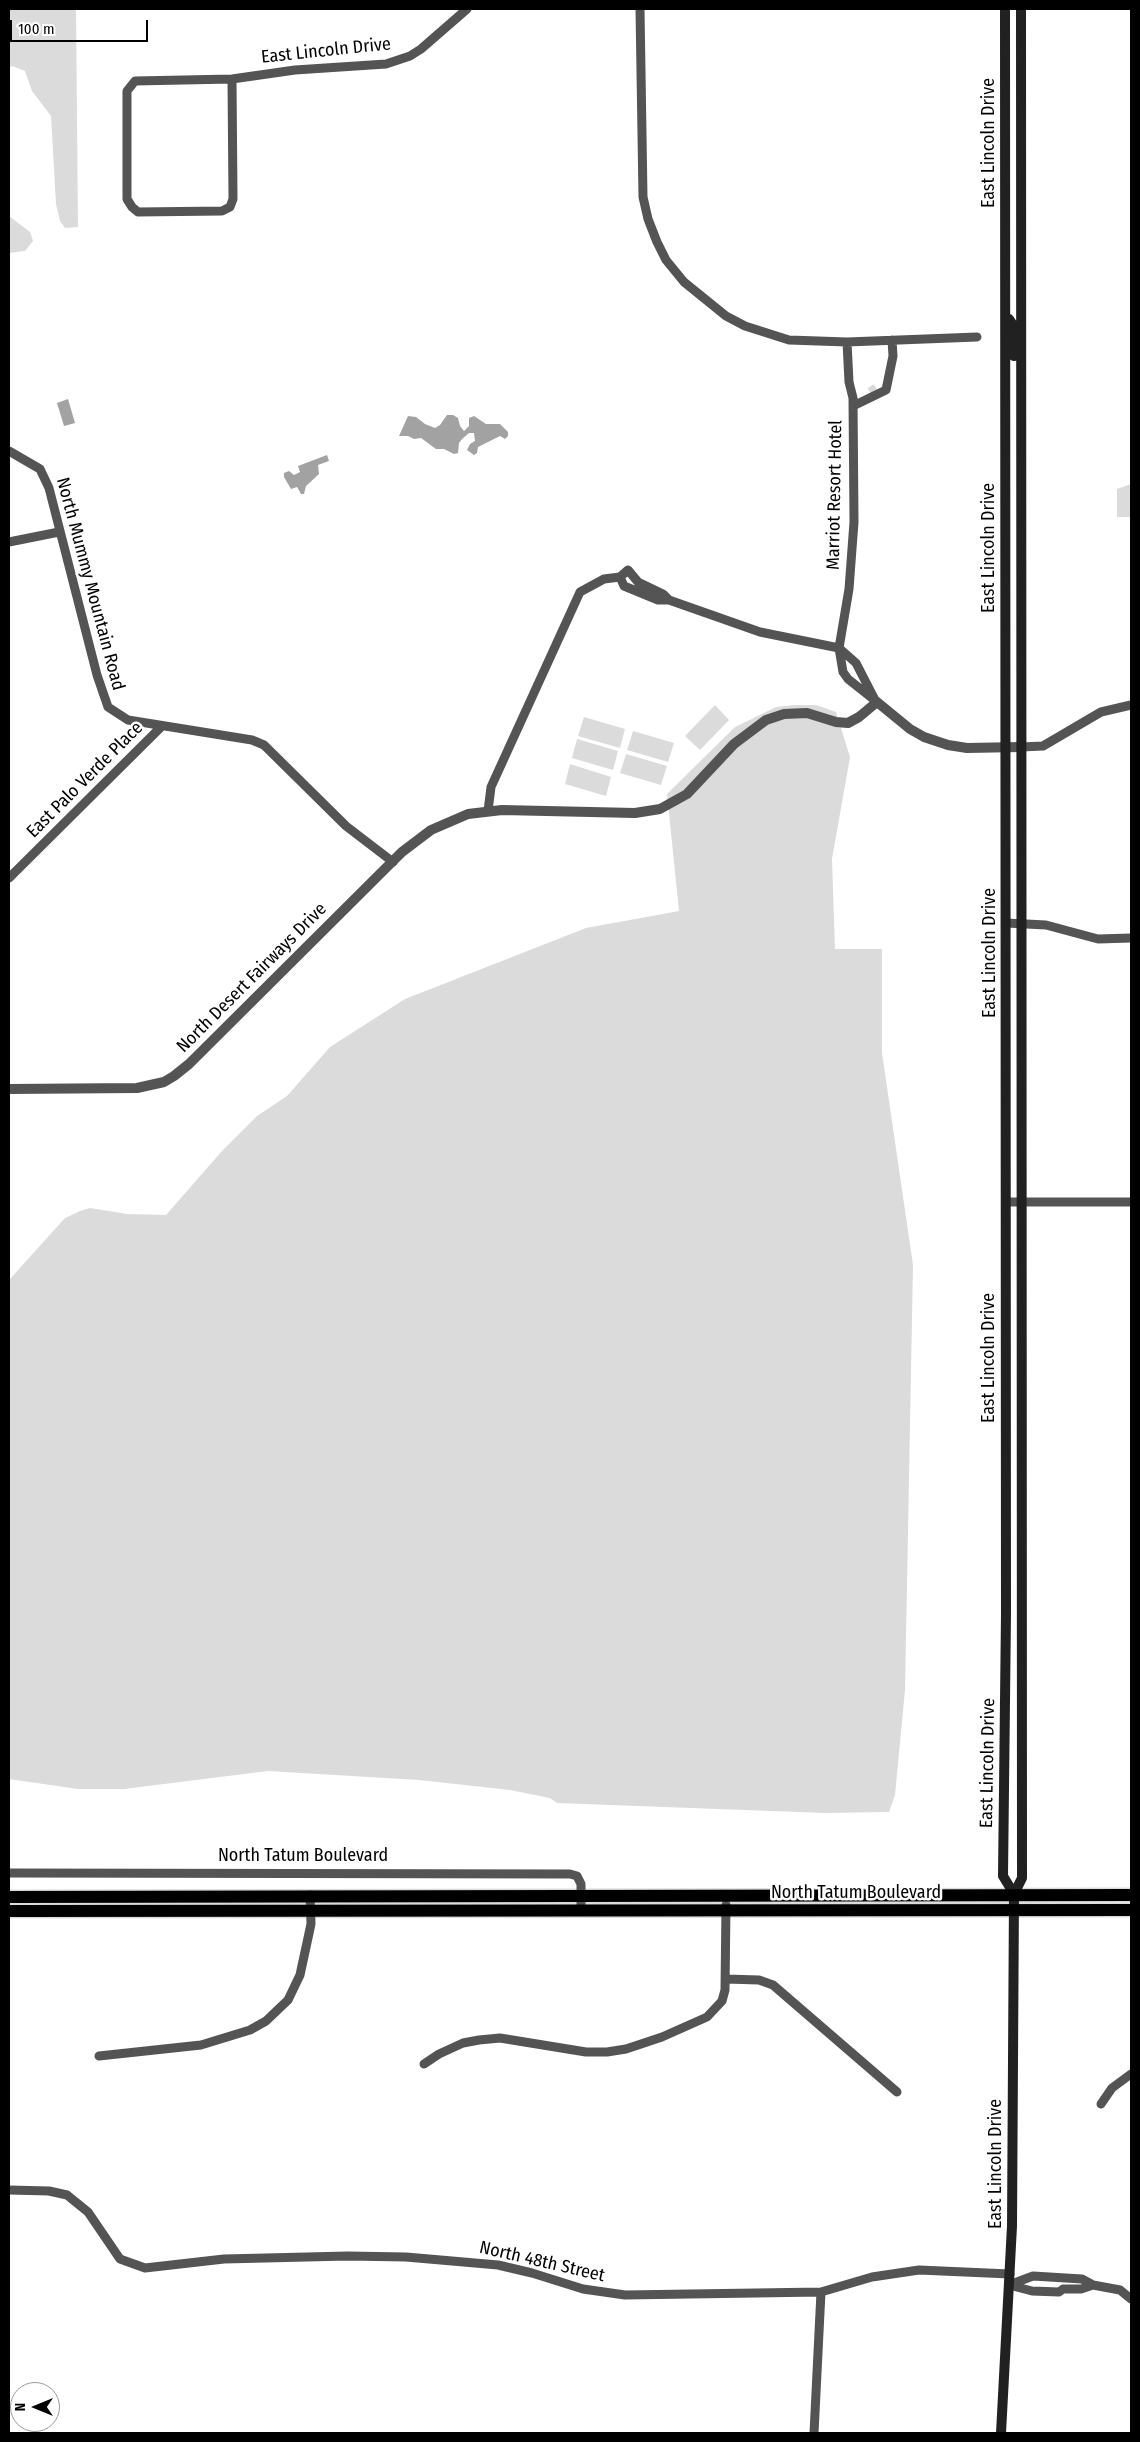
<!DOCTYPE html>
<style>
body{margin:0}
#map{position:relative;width:1140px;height:2442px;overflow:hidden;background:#fff;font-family:"Fira Sans Condensed",sans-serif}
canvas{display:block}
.frame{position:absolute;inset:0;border:10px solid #000;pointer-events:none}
.north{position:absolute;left:10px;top:2382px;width:50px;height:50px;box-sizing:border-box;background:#fff;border:1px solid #999;border-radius:50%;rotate:270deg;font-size:14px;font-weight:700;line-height:20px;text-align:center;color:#000}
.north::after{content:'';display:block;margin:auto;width:18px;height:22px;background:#000;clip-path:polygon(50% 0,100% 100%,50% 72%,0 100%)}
.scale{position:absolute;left:10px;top:20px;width:138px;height:22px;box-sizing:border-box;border:2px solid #000;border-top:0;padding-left:6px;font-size:15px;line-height:18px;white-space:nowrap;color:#000;-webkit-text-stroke:4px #fff;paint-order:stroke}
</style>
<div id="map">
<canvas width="1140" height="2442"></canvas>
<div class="frame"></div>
<div class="north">N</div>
<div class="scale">100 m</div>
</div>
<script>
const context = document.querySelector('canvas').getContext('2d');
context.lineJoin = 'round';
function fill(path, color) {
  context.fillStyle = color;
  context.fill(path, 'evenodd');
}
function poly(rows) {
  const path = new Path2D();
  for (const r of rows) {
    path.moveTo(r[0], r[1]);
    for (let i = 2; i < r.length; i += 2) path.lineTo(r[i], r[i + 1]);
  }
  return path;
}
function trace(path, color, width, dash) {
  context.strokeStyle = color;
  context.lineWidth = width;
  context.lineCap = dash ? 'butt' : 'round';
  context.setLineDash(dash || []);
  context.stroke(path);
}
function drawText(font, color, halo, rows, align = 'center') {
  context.font = font + ' "Fira Sans Condensed",sans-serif';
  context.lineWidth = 5;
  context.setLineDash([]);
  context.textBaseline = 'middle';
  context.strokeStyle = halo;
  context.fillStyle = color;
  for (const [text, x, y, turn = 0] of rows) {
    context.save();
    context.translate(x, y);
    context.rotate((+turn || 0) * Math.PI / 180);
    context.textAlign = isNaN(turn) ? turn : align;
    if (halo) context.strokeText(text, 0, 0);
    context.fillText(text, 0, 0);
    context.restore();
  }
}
const green = poly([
 [9,9,76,9,78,227,65,228,60,221,56,204,51,116,32,91,25,71,12,66,9,68],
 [9,216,30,232,33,241,25,251,9,253],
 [1131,484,1131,517,1117,517,1117,489],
 [715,705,729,720,700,750,685,736],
 [794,705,816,705,836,712,850,757,832,859,835,949,882,949,882,1053,913,1265,905,1690,895,1795,889,1812,825,1813,557,1803,550,1798,510,1790,419,1780,268,1771,124,1789,78,1789,9,1779,9,1280,65,1218,80,1211,90,1208,127,1214,166,1215,222,1151,257,1116,287,1096,330,1047,405,999,586,928,679,911,667,794,735,727,776,707],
 [584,717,625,729,620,748,578,736],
 [633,731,674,743,668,762,627,750],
 [577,739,618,751,613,770,572,758],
 [626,754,667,766,661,785,620,773],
 [570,764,611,777,606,796,565,784]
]);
const water = poly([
 [68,399,75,423,64,426,57,403],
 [447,415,453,415,458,418,460,426,464,431,469,426,469,418,474,416,486,424,500,424,508,432,508,436,505,439,500,436,478,447,477,453,474,455,467,450,470,444,475,441,474,433,469,433,462,439,459,443,458,453,454,454,444,449,436,449,421,438,414,439,408,436,399,436,408,416,416,417,425,424,435,428,440,425],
 [327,455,329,461,318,465,319,474,306,486,304,494,301,494,297,487,291,489,284,477,284,473,289,471,294,475,300,472,298,466]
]);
const minorTunnel = poly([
 [870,392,876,388]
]);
const minor = poly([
 [640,9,643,197,648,219,657,242,666,260,684,282,726,316,745,326,789,340,847,342,977,337],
 [232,79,233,199,230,207,222,211,138,212,132,207,127,199,127,91,135,81,232,79,295,70,386,64,410,56,421,49,467,9],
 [847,342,849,382,853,398,854,522,849,589,839,648,843,672,848,679,877,702],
 [853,406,886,390,893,356,892,340],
 [9,451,40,469,49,488,97,675,108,707,128,720,252,740,264,745,346,826,393,862],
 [9,542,59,532],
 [620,577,624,586,658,600,669,600,760,632,839,648,856,663,874,698],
 [1021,747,1043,746,1101,712,1131,705],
 [488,811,491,787,580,592,604,579,620,577,628,570,638,582,663,594,669,600],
 [9,878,162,726],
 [1006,923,1046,925,1098,939,1131,938],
 [1006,1202,1131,1202],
 [9,1873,570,1874,577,1876,581,1884,581,1910],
 [726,1979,759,1980,773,1985,897,2092],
 [99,2056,201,2045,250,2030,266,2021,288,2000,300,1975,311,1924,310,1895],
 [424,2064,439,2054,463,2043,479,2040,500,2038,586,2052,607,2052,626,2049,662,2037,707,2017,722,2001,725,1990,726,1905],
 [1101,2104,1112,2088,1131,2074],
 [9,2190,49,2191,67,2195,88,2212,120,2259,145,2268,224,2259,348,2256,406,2257,498,2265,532,2273,583,2289,625,2295,821,2292,872,2277,919,2270,1010,2274],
 [1009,2285,1033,2276,1082,2279,1093,2285,1120,2290,1131,2299],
 [1009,2285,1032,2291,1059,2292,1063,2289,1081,2289,1093,2285],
 [814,2433,821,2292]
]);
const tertiary = poly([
 [9,1089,137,1088,164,1082,174,1076,189,1064,402,852,431,830,468,814,502,810,635,813,660,809,687,794,734,744,766,720,784,714,807,713,836,722,848,723,859,717,877,702,910,729,924,737,948,745,967,748,1021,747]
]);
const secondary = poly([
 [1005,9,1006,1613,1003,1876,1014,1894],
 [1009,319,1013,325,1014,356],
 [1001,2433,1012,2226,1014,1894,1022,1878,1021,9]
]);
const primary = poly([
 [9,1897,1131,1895],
 [9,1911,1131,1910]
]);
const streetNames = [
 ["East Lincoln Drive",326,51,-6],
 ["East Lincoln Drive",989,143,-90],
 ["Marriot Resort Hotel",835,495,-89],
 ["East Lincoln Drive",989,548,-90],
 ["North Mummy Mountain Road",90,584,75],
 ["East Palo Verde Place",85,780,-45],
 ["East Lincoln Drive",990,953,-90],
 ["North Desert Fairways Drive",252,978,-45],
 ["East Lincoln Drive",989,1358,-90],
 ["East Lincoln Drive",988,1763,-89],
 ["North Tatum Boulevard",303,1856],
 ["North Tatum Boulevard",856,1893],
 ["East Lincoln Drive",996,2164,-90],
 ["North 48th Street",542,2262,13]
];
fill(green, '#dbdbdb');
fill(water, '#a2a2a2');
trace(minorTunnel, '#d9d9d9', 9, [9, 4.5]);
trace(primary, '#dbdbdb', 15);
trace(minor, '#545454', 9);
trace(tertiary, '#545454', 10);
trace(secondary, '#212121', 10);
trace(primary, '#000', 12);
drawText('18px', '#000', '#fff', streetNames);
</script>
